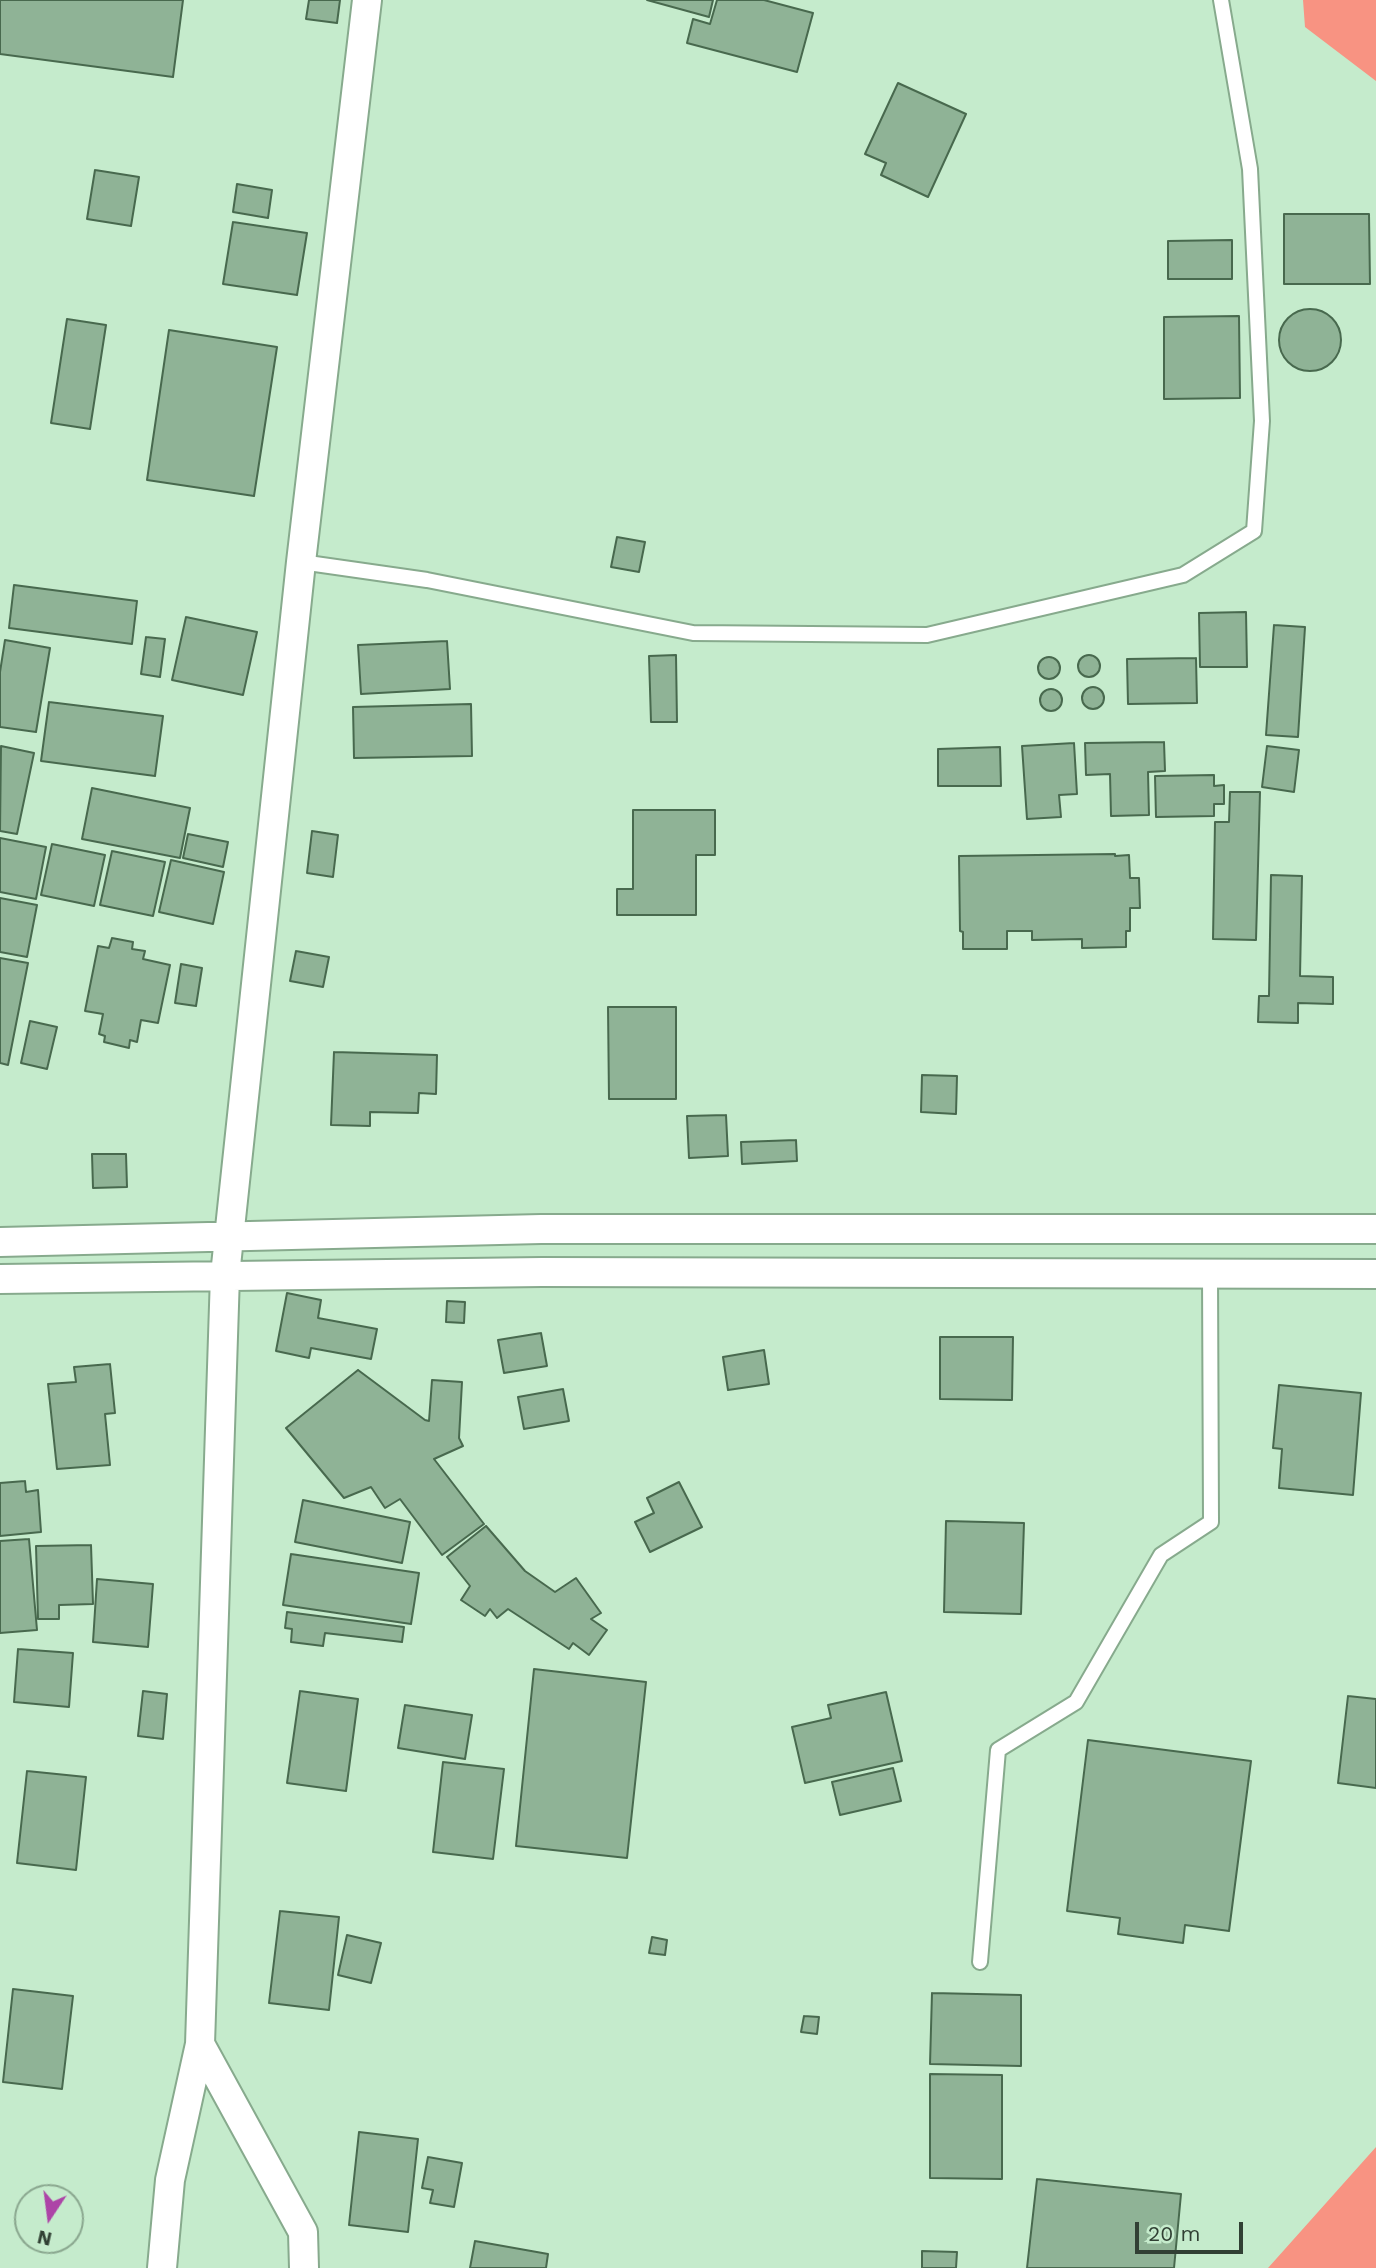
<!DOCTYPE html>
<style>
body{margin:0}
#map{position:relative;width:1376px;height:2268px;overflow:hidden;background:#c5ebcc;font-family:"Work Sans",sans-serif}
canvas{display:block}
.north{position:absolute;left:14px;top:2184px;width:70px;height:70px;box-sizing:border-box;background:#c5ebcc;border:2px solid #8aa78f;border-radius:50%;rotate:193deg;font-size:19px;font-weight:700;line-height:28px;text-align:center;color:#314034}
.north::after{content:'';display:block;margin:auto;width:24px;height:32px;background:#ad44a7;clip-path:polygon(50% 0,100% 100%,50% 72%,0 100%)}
.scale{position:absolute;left:1135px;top:2222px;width:108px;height:32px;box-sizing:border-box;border:4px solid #314034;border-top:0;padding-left:9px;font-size:21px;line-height:24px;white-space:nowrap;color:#314034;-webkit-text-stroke:5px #c5ebcc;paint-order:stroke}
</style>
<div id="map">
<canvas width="1376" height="2268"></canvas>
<div class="north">N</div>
<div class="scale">20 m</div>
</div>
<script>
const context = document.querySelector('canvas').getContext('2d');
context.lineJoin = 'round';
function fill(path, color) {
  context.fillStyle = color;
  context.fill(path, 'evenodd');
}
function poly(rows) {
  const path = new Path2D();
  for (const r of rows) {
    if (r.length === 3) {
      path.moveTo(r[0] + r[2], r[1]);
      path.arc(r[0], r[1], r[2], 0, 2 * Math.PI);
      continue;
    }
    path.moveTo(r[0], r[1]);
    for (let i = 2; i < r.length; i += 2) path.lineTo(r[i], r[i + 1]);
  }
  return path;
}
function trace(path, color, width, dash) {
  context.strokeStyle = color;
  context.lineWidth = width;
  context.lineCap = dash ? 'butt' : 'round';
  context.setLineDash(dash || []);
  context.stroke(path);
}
const forest = poly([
 [1303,0,1376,0,1376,81,1305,27],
 [1376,2147,1376,2268,1268,2268]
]);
const building = poly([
 [0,0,183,0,173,77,0,54,0,0],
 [309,0,340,0,337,23,306,19,309,0],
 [647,0,713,0,709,17,647,0],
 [717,0,764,0,813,13,797,72,687,43,693,19,710,24,717,0],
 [898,83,966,114,928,197,881,175,886,163,865,154,898,83],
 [95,170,139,177,131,226,87,219,95,170],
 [237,184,272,190,268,218,233,212,237,184],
 [1284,214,1369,214,1370,284,1284,284,1284,214],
 [233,222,307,233,297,295,223,284,233,222],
 [1232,240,1232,279,1168,279,1168,241,1232,240],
 [1310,340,31],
 [1239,316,1240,398,1164,399,1164,317,1239,316],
 [67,319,106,325,90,429,51,423,67,319],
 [169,330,277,347,254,496,147,480,169,330],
 [617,537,645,542,639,572,611,567,617,537],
 [14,585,137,601,132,644,9,628,14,585],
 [1246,612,1247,667,1200,667,1199,613,1246,612],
 [186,617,257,632,243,695,172,680,186,617],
 [1274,625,1305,627,1298,737,1266,735,1274,625],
 [146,637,165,639,160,677,141,674,146,637],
 [5,640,50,648,36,732,0,727,0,672,5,640],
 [447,641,450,689,361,694,358,645,447,641],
 [1089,666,11],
 [676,655,677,722,651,722,649,656,676,655],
 [1049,668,11],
 [1196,658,1197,703,1128,704,1127,659,1196,658],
 [1093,698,11],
 [1051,700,11],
 [49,702,163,716,155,776,41,761,49,702],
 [471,704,472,756,354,758,353,707,471,704],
 [1164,742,1165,771,1148,772,1149,815,1111,816,1110,774,1086,775,1085,743,1164,742],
 [1074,743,1077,794,1059,795,1061,817,1027,819,1022,746,1074,743],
 [1,746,34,753,17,834,0,831,1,746],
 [1267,746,1299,750,1294,792,1262,787,1267,746],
 [1000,747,1001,786,938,786,938,749,1000,747],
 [1214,775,1214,786,1224,785,1224,804,1214,804,1214,816,1156,817,1155,776,1214,775],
 [92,788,190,808,180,858,82,839,92,788],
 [1230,792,1260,792,1256,940,1213,939,1215,822,1229,822,1230,792],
 [633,810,715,810,715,855,696,855,696,915,617,915,617,889,633,889,633,810],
 [312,831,338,835,333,877,307,873,312,831],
 [188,834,228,842,223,867,183,858,188,834],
 [0,838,46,847,36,899,0,892,0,838],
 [52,844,105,855,94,906,41,895,52,844],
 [112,851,165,862,153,916,100,905,112,851],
 [1115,854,1115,856,1129,855,1130,878,1139,878,1140,908,1130,908,1130,931,1126,931,1126,947,1082,948,1082,939,1032,940,1032,931,1007,931,1007,949,963,949,963,932,960,931,959,856,1115,854],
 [171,860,224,872,213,924,159,912,171,860],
 [1271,875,1302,876,1300,976,1333,977,1333,1004,1298,1003,1298,1023,1258,1022,1259,996,1269,996,1271,875],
 [0,898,37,905,27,957,0,952,0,898],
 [112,938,133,942,132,949,145,951,143,959,170,965,158,1023,141,1020,137,1042,130,1040,129,1048,104,1042,105,1036,99,1034,103,1014,85,1011,98,946,109,948,112,938],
 [296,951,329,957,323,987,290,981,296,951],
 [0,958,28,963,8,1065,0,1063,0,958],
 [181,964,202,968,196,1006,175,1003,181,964],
 [608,1007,676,1007,676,1099,609,1099,608,1007],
 [30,1021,57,1027,47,1069,21,1063,30,1021],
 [334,1052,437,1055,436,1094,419,1093,418,1113,370,1112,370,1126,331,1125,334,1052],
 [922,1075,957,1076,956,1114,921,1112,922,1075],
 [726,1115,728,1156,689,1158,687,1116,726,1115],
 [796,1140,797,1161,742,1164,741,1142,796,1140],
 [92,1154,126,1154,127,1187,93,1188,92,1154],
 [287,1293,321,1300,318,1318,377,1329,371,1359,311,1348,309,1358,276,1351,287,1293],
 [447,1301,465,1302,464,1323,446,1322,447,1301],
 [541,1333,547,1366,504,1373,498,1340,541,1333],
 [940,1337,1013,1337,1012,1400,940,1399,940,1337],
 [764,1350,769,1384,728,1390,723,1357,764,1350],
 [110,1364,115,1413,105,1414,110,1465,57,1469,48,1384,76,1382,74,1367,110,1364],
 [358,1370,425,1420,429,1421,432,1380,462,1382,459,1438,463,1446,434,1459,484,1524,442,1555,400,1499,385,1508,371,1487,344,1498,286,1428,358,1370],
 [1279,1385,1361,1393,1353,1495,1279,1488,1282,1449,1273,1448,1279,1385],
 [563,1389,569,1421,524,1429,518,1397,563,1389],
 [25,1481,26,1492,38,1490,41,1532,0,1536,0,1483,25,1481],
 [679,1482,702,1527,650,1552,635,1522,654,1513,647,1498,679,1482],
 [303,1500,410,1522,402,1563,295,1542,303,1500],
 [946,1521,1024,1523,1021,1614,944,1612,946,1521],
 [486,1526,525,1571,555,1592,576,1578,601,1613,591,1619,607,1630,589,1655,573,1643,569,1649,508,1609,497,1618,490,1609,485,1616,461,1600,470,1586,447,1557,486,1526],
 [29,1539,37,1630,0,1633,0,1541,29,1539],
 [91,1545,93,1604,59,1605,59,1619,38,1619,36,1546,91,1545],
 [291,1554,419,1573,411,1624,283,1605,291,1554],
 [97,1579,153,1584,148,1647,93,1642,97,1579],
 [287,1612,404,1627,402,1642,325,1633,323,1646,291,1642,292,1629,285,1628,287,1612],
 [18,1649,73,1653,69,1707,14,1702,18,1649],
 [534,1669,646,1682,627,1858,516,1846,534,1669],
 [143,1691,167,1694,163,1739,138,1736,143,1691],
 [300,1691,358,1699,346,1791,287,1783,300,1691],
 [886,1692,902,1761,805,1783,792,1727,831,1718,828,1705,886,1692],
 [1348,1696,1376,1699,1376,1788,1338,1783,1348,1696],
 [405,1705,472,1715,465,1759,398,1748,405,1705],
 [1088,1740,1251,1761,1229,1931,1185,1925,1183,1943,1118,1934,1120,1918,1067,1911,1088,1740],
 [443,1762,504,1769,493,1859,433,1852,443,1762],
 [893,1768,901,1801,840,1815,832,1782,893,1768],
 [27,1771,86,1777,76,1870,17,1863,27,1771],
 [280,1911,339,1917,329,2010,269,2003,280,1911],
 [347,1935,381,1943,371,1983,338,1975,347,1935],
 [652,1937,667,1940,665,1955,649,1953,652,1937],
 [13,1989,73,1996,62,2089,3,2082,13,1989],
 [932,1993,1021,1995,1021,2066,930,2064,932,1993],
 [804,2016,819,2017,817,2034,801,2032,804,2016],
 [930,2074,1002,2075,1002,2179,930,2178,930,2074],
 [359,2132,418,2139,408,2232,349,2225,359,2132],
 [428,2157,462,2163,454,2207,430,2203,433,2190,422,2188,428,2157],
 [1037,2179,1181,2194,1174,2268,1027,2268,1037,2179],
 [475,2241,548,2254,546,2268,470,2268,475,2241],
 [922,2251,957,2252,956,2268,922,2268,922,2251]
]);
const service = poly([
 [301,562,427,580,693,633,927,635,1183,575,1254,531,1262,421,1250,169,1221,0],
 [980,1962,998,1750,1076,1702,1161,1555,1211,1522,1210,1274]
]);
const minor = poly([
 [0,1242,541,1229,1376,1229],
 [0,1279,542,1272,1376,1274],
 [200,2044,303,2232,304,2268],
 [162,2268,170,2180,200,2044,225,1275,301,562,367,0]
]);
fill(forest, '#f89382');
fill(building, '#8fb396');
trace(building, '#48694e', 2);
trace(service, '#87aa8d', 18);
trace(minor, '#87aa8d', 32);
trace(service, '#fff', 14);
trace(minor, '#fff', 28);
</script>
